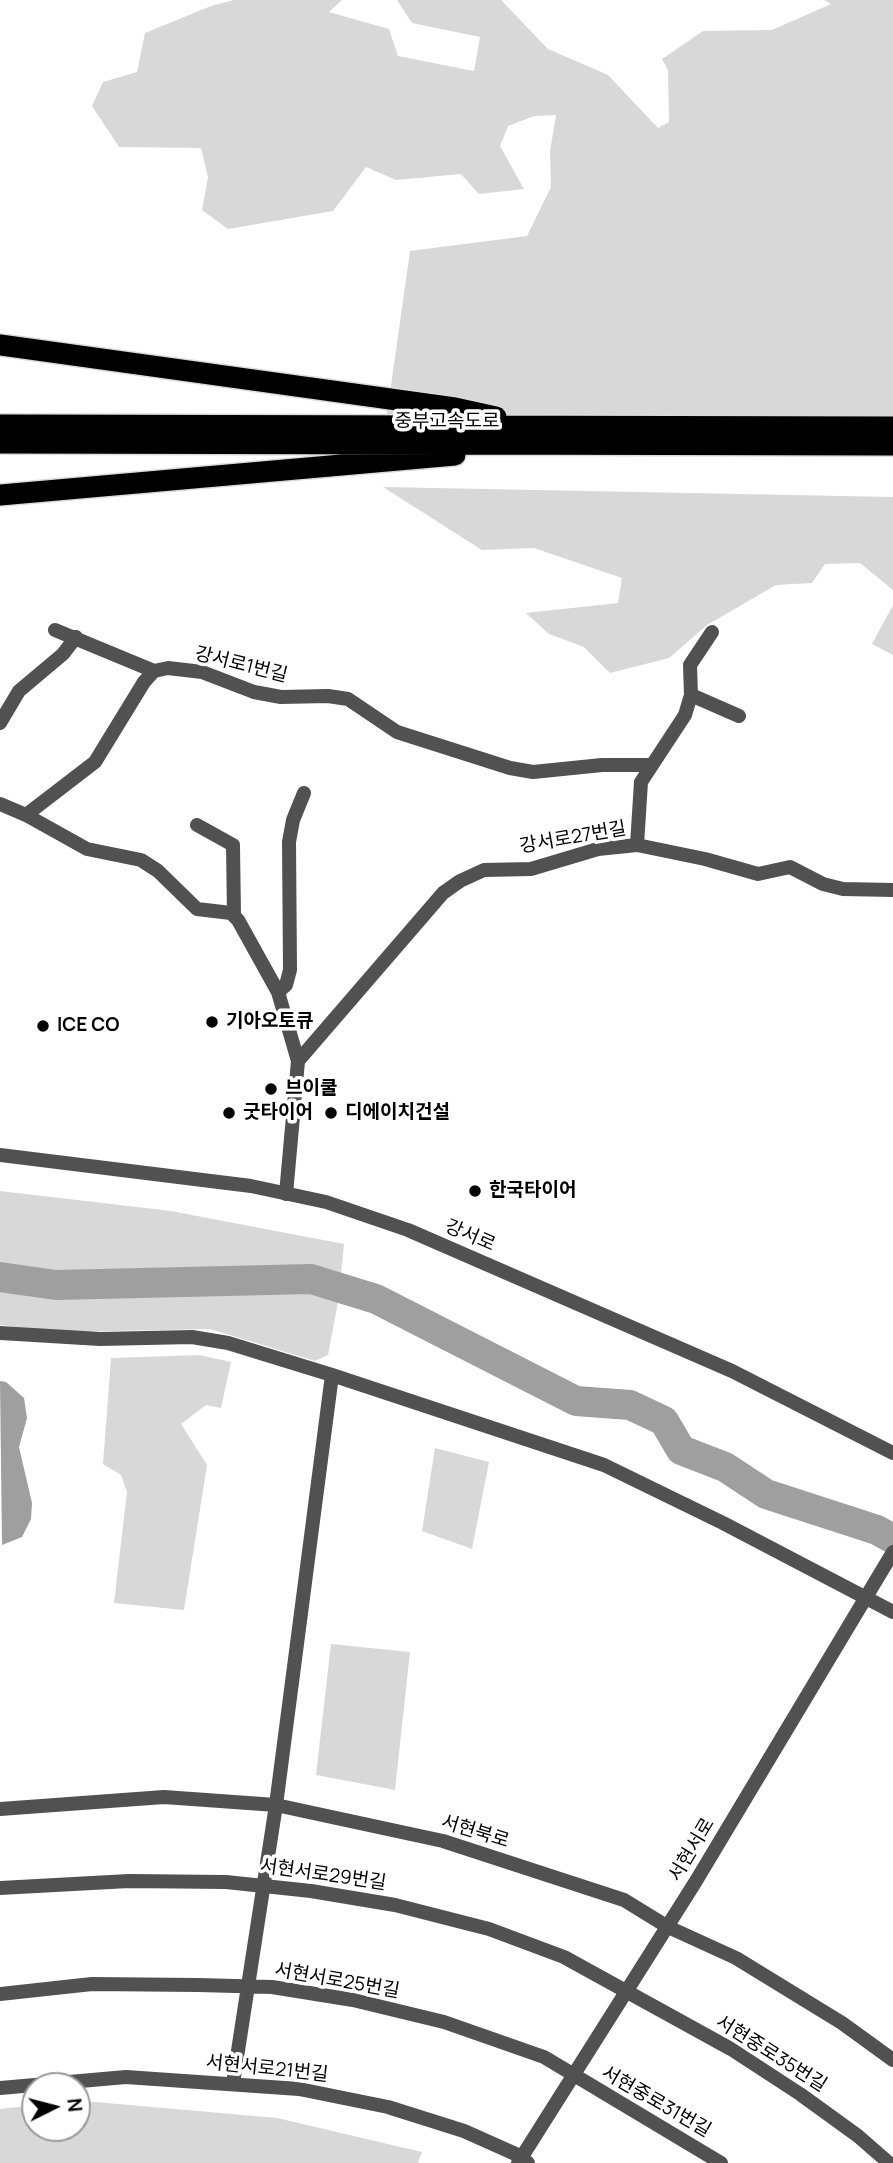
<!DOCTYPE html>
<meta charset="utf-8">
<style>
body{margin:0}
#map{position:relative;width:893px;height:2163px;overflow:hidden;background:#fff;font-family:Manrope,sans-serif}
canvas{display:block}
.north{position:absolute;left:21px;top:2072px;width:70px;height:70px;box-sizing:border-box;background:#fff;border:2px solid #999;border-radius:50%;rotate:84deg;font-size:19px;font-weight:700;line-height:28px;text-align:center;color:#000}
.north::after{content:'';display:block;margin:auto;width:24px;height:32px;background:#000;clip-path:polygon(50% 0,100% 100%,50% 72%,0 100%)}
</style>
<div id="map">
<canvas width="893" height="2163"></canvas>
<div class="north">N</div>
</div>
<script>
const context = document.querySelector('canvas').getContext('2d');
context.lineJoin = 'round';
function fill(path, color) {
  context.fillStyle = color;
  context.fill(path, 'evenodd');
}
function poly(rows) {
  const path = new Path2D();
  for (const r of rows) {
    path.moveTo(r[0], r[1]);
    for (let i = 2; i < r.length; i += 2) path.lineTo(r[i], r[i + 1]);
  }
  return path;
}
function trace(path, color, width, dash) {
  context.strokeStyle = color;
  context.lineWidth = width;
  context.lineCap = dash ? 'butt' : 'round';
  context.setLineDash(dash || []);
  context.stroke(path);
}
function drawText(font, color, halo, rows, align = 'center') {
  context.font = font + ' Manrope,"Noto Sans KR",sans-serif';
  context.lineWidth = 7;
  context.setLineDash([]);
  context.textBaseline = 'middle';
  context.strokeStyle = halo;
  context.fillStyle = color;
  for (const [text, x, y, turn = 0] of rows) {
    context.save();
    context.translate(x, y);
    context.rotate((+turn || 0) * Math.PI / 180);
    context.textAlign = isNaN(turn) ? turn : align;
    if (halo) context.strokeText(text, 0, 0);
    context.fillText(text, 0, 0);
    context.restore();
  }
}
const green = poly([
 [234,0,342,0,329,12,389,29,398,56,474,71,480,37,412,23,397,0,501,0,548,49,608,75,658,128,669,122,668,70,662,59,703,31,772,30,831,4,824,0,893,0,893,417,387,414,410,251,527,236,551,187,550,151,556,115,534,116,508,126,500,146,524,189,479,194,461,174,396,180,366,167,333,211,228,229,202,210,208,177,201,148,119,147,92,106,103,82,137,72,145,33,211,6],
 [383,487,893,497,893,590,860,563,825,564,812,583,776,585,707,625,669,658,610,673,584,647,549,634,526,613,618,603,622,578,534,548,482,550],
 [893,605,893,655,872,644],
 [0,1191,171,1211,344,1244,340,1283,307,1273,61,1273,0,1263],
 [0,1288,57,1297,291,1289,338,1302,328,1355,315,1361,210,1329,63,1332,0,1325],
 [199,1355,231,1362,221,1408,206,1405,181,1424,207,1465,184,1610,114,1603,127,1492,121,1475,103,1464,111,1358],
 [435,1448,489,1462,472,1549,422,1531],
 [331,1644,410,1652,395,1790,316,1775],
 [95,2102,277,2118,422,2152,418,2163,0,2163,0,2109,35,2105,35,2128,77,2128,77,2103]
]);
const water = poly([
 [0,1381,6,1382,24,1398,27,1418,19,1447,32,1503,31,1519,22,1537,2,1545]
]);
const river = poly([
 [0,1277,56,1285,311,1279,376,1299,576,1401,630,1405,664,1421,681,1450,725,1467,766,1494,877,1530,893,1539]
]);
const minor = poly([
 [55,630,154,671],
 [691,695,739,716],
 [0,723,19,691,63,654,76,637],
 [0,804,26,815,95,762,144,682,154,671,168,668,202,672,254,692,281,697,328,696,348,699,397,732,510,768,533,772,602,765,652,765],
 [26,815,87,849,141,860,158,871,197,909,231,913,238,920,278,992,298,1061],
 [197,825,233,845,234,916],
 [637,845,641,782,685,715,691,695,690,665,712,632],
 [278,992,286,985,290,970,289,842,293,820,304,793],
 [286,1194,298,1061,443,893,460,881,484,870,531,869,598,849,637,845,705,859,758,874,790,867,823,884,843,889,893,890],
 [0,1333,100,1339,192,1337,228,1343,332,1375,604,1465,723,1523,893,1612],
 [0,1888,129,1881,226,1882,311,1891,395,1905,489,1929,564,1957,731,2049,800,2094,858,2136,889,2163],
 [0,1994,92,1984,198,1985,272,1987,353,2000,444,2022,544,2057,721,2163],
 [233,2083,276,1805,332,1375],
 [0,2088,126,2077,299,2089,388,2107,464,2131,520,2156,528,2163],
 [518,2163,696,1881,893,1552]
]);
const tertiary = poly([
 [0,1155,251,1186,326,1202,408,1230,732,1371,893,1453],
 [0,1809,164,1797,276,1805,443,1841,624,1900,668,1927,736,1958,842,2023,893,2060]
]);
const motorway = poly([
 [0,345,455,408,496,417],
 [0,425,893,427],
 [0,443,893,445],
 [0,495,455,455]
]);
const markers = [
 [212,1022,7,"#000"],
 [43,1026,7,"#000"],
 [271,1089,7,"#000"],
 [229,1113,7,"#000"],
 [331,1113,7,"#000"],
 [475,1191,7,"#000"]
];
const streetNames = [
 ["중부고속도로",447,422],
 ["강서로1번길",241,665,14],
 ["강서로27번길",573,838,-10],
 ["강서로",470,1236,23],
 ["서현북로",475,1832,17],
 ["서현서로",692,1850,-59],
 ["서현서로29번길",323,1875,8],
 ["서현서로25번길",337,1981,10],
 ["서현중로35번길",771,2054,32],
 ["서현서로21번길",267,2069,6],
 ["서현중로31번길",656,2102,30]
];
const poiNames = [
 ["기아오토큐",226,1022],
 ["ICE CO",57,1026],
 ["브이쿨",285,1089],
 ["굿타이어",243,1113],
 ["디에이치건설",345,1113],
 ["한국타이어",489,1191]
];
fill(green, '#d8d8d8');
fill(water, '#9f9f9f');
trace(river, '#9f9f9f', 30);
trace(motorway, '#dbdbdb', 24);
trace(minor, '#515151', 14);
trace(tertiary, '#515151', 14);
trace(motorway, '#000', 21);
for (const [x, y, r, color] of markers) {
  const dot = new Path2D();
  dot.arc(x, y, r, 0, 2 * Math.PI);
  context.fillStyle = color;
  context.fill(dot);
  trace(dot, '#fff', 2.5);
}
drawText('19px', '#000', '#fff', streetNames);
drawText('bold 19px', '#000', '#fff', poiNames, 'left');
</script>
